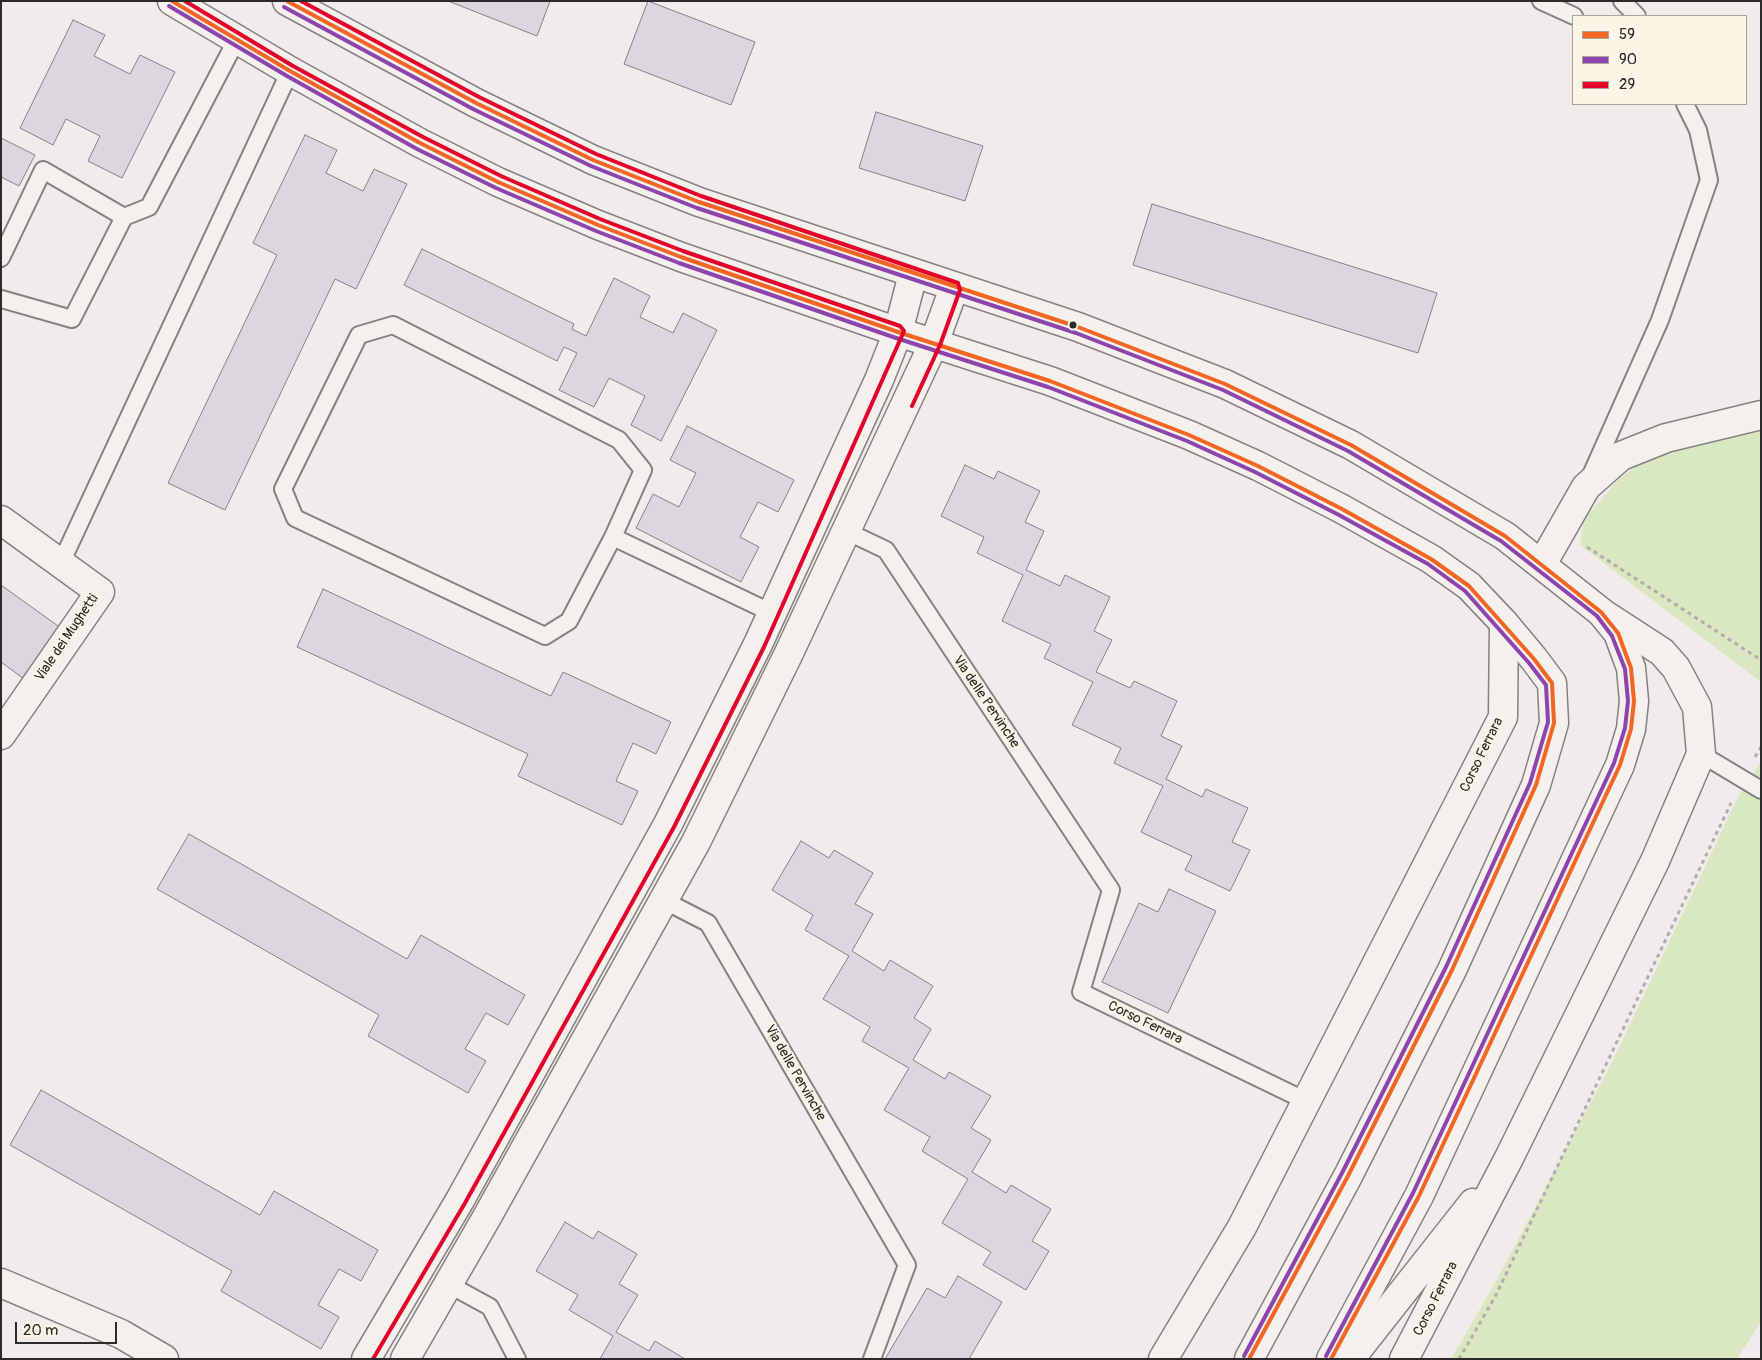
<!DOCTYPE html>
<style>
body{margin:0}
#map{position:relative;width:1762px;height:1360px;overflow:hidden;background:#f1ebec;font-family:Pangolin,sans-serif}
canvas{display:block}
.frame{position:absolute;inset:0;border:2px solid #2b2b2b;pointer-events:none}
.legend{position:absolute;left:1572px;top:15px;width:175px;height:90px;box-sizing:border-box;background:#fcf5e5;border:1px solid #a8a49b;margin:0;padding:6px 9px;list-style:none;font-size:15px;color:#2b2b2b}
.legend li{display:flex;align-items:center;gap:10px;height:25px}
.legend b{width:25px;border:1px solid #a8a49b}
.scale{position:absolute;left:15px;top:1322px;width:102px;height:22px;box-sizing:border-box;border:2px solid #2b2b2b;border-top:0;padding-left:6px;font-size:15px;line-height:18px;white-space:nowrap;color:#2b2b2b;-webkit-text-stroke:4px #fcf5e5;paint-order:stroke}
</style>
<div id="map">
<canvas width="1762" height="1360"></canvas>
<div class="frame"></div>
<ul class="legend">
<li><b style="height:6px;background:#f26522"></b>59</li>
<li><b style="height:6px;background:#8e44ad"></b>90</li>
<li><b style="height:6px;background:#e4002b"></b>29</li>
</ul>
<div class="scale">20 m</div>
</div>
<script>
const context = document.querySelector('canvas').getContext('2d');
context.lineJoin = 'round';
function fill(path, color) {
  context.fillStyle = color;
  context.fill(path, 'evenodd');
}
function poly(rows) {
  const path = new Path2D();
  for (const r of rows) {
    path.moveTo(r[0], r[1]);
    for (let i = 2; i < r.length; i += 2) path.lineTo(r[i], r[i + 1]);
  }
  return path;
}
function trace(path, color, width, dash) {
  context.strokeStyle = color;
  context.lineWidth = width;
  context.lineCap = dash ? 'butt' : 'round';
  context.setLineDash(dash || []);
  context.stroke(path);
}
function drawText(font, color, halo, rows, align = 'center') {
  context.font = font + ' Pangolin,sans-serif';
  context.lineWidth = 4;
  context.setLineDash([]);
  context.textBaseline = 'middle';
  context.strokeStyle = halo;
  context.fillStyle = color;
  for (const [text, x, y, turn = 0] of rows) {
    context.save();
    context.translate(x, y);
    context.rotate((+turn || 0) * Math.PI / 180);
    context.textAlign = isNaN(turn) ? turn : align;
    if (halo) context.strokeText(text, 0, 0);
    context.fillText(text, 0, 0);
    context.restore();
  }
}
const green = poly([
 [1761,423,1761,682,1580,545,1584,519,1620,478,1666,446],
 [1761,762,1761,1322,1737,1359,1451,1359,1494,1285,1611,1064,1738,797]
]);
const building = poly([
 [448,1,550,1,537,36,448,1],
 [648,1,755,42,731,105,624,64,648,1],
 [73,20,105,35,94,56,130,74,140,55,175,72,122,178,88,161,100,136,66,119,53,145,20,128,73,20],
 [876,112,983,146,965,201,859,168,876,112],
 [305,135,337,150,326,173,363,191,374,169,407,184,356,289,335,279,225,510,168,483,277,255,253,243,305,135],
 [1,138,35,155,19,186,1,177,1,138],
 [1152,204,1437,293,1418,353,1133,265,1152,204],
 [422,249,574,324,572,329,586,336,614,278,650,296,640,317,673,333,683,313,717,330,661,441,631,425,645,396,609,378,594,407,559,390,577,353,564,347,557,361,404,285,422,249],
 [687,426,794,480,778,512,758,502,740,537,759,547,741,582,636,528,653,494,679,507,696,473,670,460,687,426],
 [965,465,994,479,998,471,1040,491,1025,522,1044,531,1026,570,1060,586,1065,575,1110,597,1094,631,1112,640,1096,672,1130,688,1134,681,1177,701,1161,736,1182,746,1166,779,1202,797,1206,789,1248,808,1232,842,1250,850,1230,891,1185,870,1192,856,1141,832,1163,786,1114,763,1121,748,1072,725,1093,682,1044,658,1051,644,1002,621,1023,575,977,553,984,537,941,516,965,465],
 [1,585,65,631,28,682,1,662,1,585],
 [323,589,551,696,563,672,671,722,656,754,633,743,616,781,638,791,622,825,518,776,528,754,297,647,323,589],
 [189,834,407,959,421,935,525,995,508,1025,486,1013,465,1049,486,1061,468,1093,368,1036,379,1015,157,889,189,834],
 [801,841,829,858,834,850,873,873,855,904,873,914,852,951,884,971,890,960,933,986,914,1018,931,1029,913,1060,945,1079,949,1072,991,1096,971,1128,991,1140,972,1172,1006,1193,1011,1185,1051,1209,1032,1241,1049,1251,1026,1290,983,1265,991,1252,942,1223,968,1179,922,1151,930,1137,884,1110,909,1068,862,1041,870,1027,823,999,849,956,805,930,813,915,772,890,801,841],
 [1169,889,1216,911,1168,1013,1102,982,1139,903,1158,912,1169,889],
 [41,1090,260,1215,274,1191,378,1250,361,1281,339,1269,318,1305,339,1317,321,1349,221,1291,232,1271,10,1145,41,1090],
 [565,1222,593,1239,598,1231,637,1254,619,1284,638,1295,616,1332,649,1351,655,1341,685,1359,600,1359,613,1336,569,1310,578,1295,536,1271,565,1222],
 [958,1276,1002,1302,969,1359,885,1359,927,1288,945,1298,958,1276]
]);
const path = poly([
 [1587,547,1761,660],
 [1755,757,1761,747],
 [1459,1359,1495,1297,1731,803]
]);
const lane = poly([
 [1541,1,1574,16],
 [1622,1,1637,16],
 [1,258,43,170,124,217],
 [1,299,72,319,124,217,149,207,237,39],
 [1591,475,1660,320,1709,180,1698,130,1685,104],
 [846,531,886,550,1111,890,1081,992,1306,1101],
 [613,537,643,470,619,440,393,325,359,335,283,489,295,518,545,636,569,621,613,537,772,613],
 [61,563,290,71],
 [1701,754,1761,790],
 [663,900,708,923,907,1265,872,1359],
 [448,1284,490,1307,517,1359]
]);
const street = poly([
 [1,520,100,592,1,735],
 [1542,564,1586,487,1621,456,1666,438,1761,415],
 [1,1283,121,1334,164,1359],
 [366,1359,460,1200,668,824,758,644,879,380,898,332,913,274],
 [405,1359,487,1217,696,842,788,655,934,343,954,288],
 [1163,1359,1242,1227,1503,717,1504,623],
 [1350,1359,1473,1203],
 [1404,1359,1509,1158,1655,861,1701,754,1697,707,1676,668,1662,652,1602,613]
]);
const secondary = poly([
 [172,1,290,71,420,143,498,182,598,225,681,257,898,332,1050,381,1189,435,1258,466,1342,509,1431,559,1469,586,1504,623,1534,659,1552,683,1554,723,1536,785,1452,970,1348,1176,1249,1359],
 [287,1,476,103,593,160,699,202,1078,327,1225,384,1351,445,1505,536,1601,612,1618,633,1631,668,1634,701,1631,729,1620,765,1419,1196,1331,1359]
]);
const bus1 = poly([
 [172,1,290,71,420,143,498,182,598,225,681,257,898,332,1050,381,1189,435,1258,466,1342,509,1431,559,1469,586,1534,659,1552,683,1554,723,1536,785,1452,970,1348,1176,1249,1359],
 [287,1,476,103,593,160,699,202,1078,327,1225,384,1351,445,1505,536,1601,612,1618,633,1631,668,1634,701,1631,729,1620,765,1419,1196,1331,1359]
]);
const bus2 = poly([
 [169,6,287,76,417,149,496,188,596,231,679,263,896,338,1048,387,1187,441,1255,472,1339,515,1428,564,1465,591,1529,663,1546,685,1548,722,1530,783,1446,967,1342,1173,1244,1356],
 [284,7,473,109,591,166,697,208,1076,333,1223,390,1348,451,1501,541,1597,616,1612,636,1625,669,1628,701,1625,728,1614,763,1413,1193,1326,1356]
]);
const bus3 = poly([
 [185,1,293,66,423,137,501,176,600,219,683,251,900,326,904,331,764,647,674,827,465,1203,373,1359],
 [301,1,479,97,596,154,701,196,958,283,960,290,940,345,912,406]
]);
const markers = [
 [1073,325,4.5,"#2b2b2b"]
];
const streetNames = [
 ["Viale dei Mughetti",67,638,-56],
 ["Via delle Pervinche",986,702,56],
 ["Corso Ferrara",1482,755,-64],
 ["Corso Ferrara",1145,1023,26],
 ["Via delle Pervinche",795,1073,60],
 ["Corso Ferrara",1436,1299,-63]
];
fill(green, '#d9e8c1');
fill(building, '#ded6df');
trace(building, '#848182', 1);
trace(lane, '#848182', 20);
trace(street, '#848182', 31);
trace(secondary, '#848182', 31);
trace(path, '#b0adab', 3, [4, 4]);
trace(lane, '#f4f1ec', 16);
trace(street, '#f4f1ec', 28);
trace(secondary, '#f4f1ec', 28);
trace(bus1, '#f26522', 4);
trace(bus2, '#8e44ad', 4);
trace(bus3, '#e4002b', 4);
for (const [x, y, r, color] of markers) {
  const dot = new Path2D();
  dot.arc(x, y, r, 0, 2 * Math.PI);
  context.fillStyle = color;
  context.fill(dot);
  trace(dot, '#fcf5e5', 2);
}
drawText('14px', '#2b2b2b', '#fcf5e5', streetNames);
</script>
